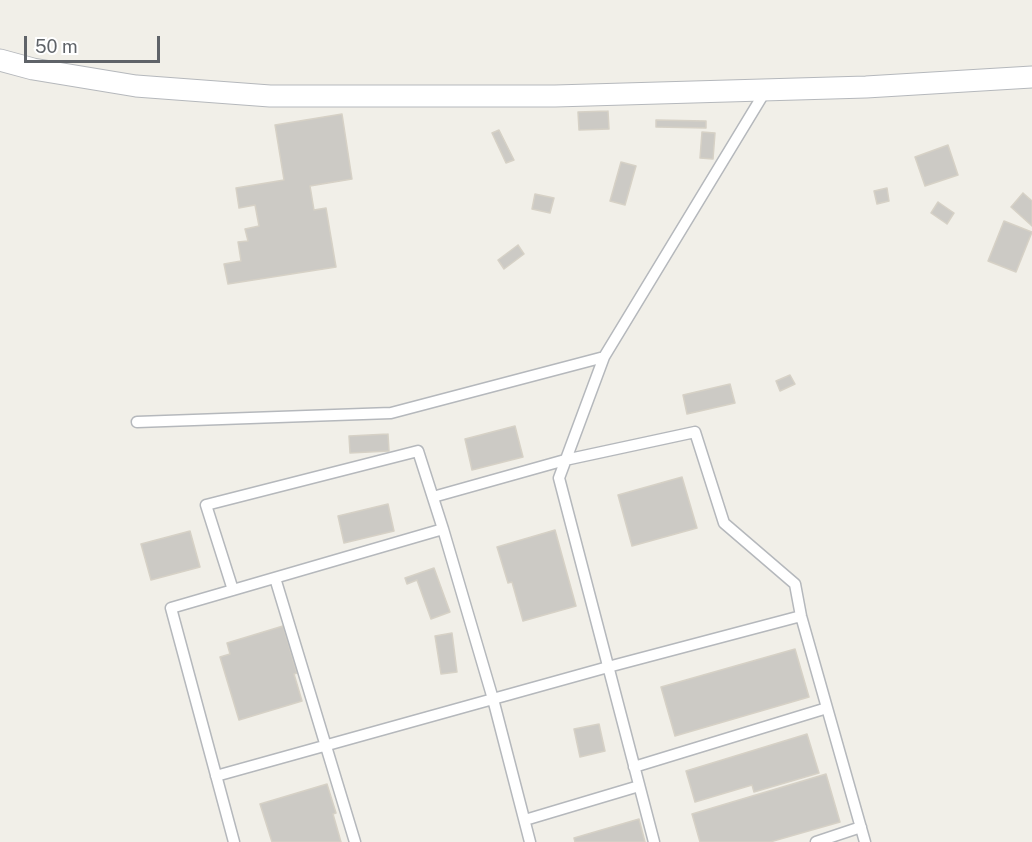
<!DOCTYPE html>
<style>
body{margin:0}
#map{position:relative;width:1032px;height:842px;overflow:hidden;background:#f1efe8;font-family:"Public Sans",sans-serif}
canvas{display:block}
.scale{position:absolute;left:24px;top:36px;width:136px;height:27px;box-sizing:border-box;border:3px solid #5f6368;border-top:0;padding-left:8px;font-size:18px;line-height:21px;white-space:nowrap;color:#5f6368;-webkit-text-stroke:4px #fff;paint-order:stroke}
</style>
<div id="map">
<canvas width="1032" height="842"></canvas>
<div class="scale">50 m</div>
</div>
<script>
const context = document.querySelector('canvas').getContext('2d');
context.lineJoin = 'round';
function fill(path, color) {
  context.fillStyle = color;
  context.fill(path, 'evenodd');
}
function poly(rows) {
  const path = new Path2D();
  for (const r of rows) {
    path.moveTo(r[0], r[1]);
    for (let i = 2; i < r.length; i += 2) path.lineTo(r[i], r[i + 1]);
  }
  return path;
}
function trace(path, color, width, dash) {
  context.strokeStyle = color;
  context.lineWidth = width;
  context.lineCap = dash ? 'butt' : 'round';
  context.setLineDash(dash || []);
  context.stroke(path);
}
const building = poly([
 [608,111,609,129,579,130,578,112,608,111],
 [342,114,352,179,310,186,314,210,326,208,336,267,228,284,224,264,241,261,238,242,248,241,245,229,259,226,255,205,239,208,236,188,284,180,275,125,342,114],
 [656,120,706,121,706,128,656,127,656,120],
 [499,130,514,160,506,163,492,133,499,130],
 [702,132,715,133,713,159,700,158,702,132],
 [948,145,958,175,925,186,915,157,948,145],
 [621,162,636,166,625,205,610,201,621,162],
 [887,188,889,201,877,204,874,191,887,188],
 [1023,193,1032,201,1032,226,1011,207,1023,193],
 [535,194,554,198,550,213,532,209,535,194],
 [938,202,954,213,947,224,931,213,938,202],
 [1004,221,1032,232,1016,272,988,261,1004,221],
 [518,245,524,254,504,269,498,260,518,245],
 [790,375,795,384,780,391,776,381,790,375],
 [730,384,735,403,687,414,683,395,730,384],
 [515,426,523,457,472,470,465,439,515,426],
 [388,434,389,451,350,453,349,436,388,434],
 [682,477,697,528,632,546,618,495,682,477],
 [388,504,394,531,344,543,338,516,388,504],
 [555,530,576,606,523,621,512,582,508,583,497,547,555,530],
 [190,531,200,567,151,580,141,544,190,531],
 [434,568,450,612,431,619,417,580,407,584,405,578,434,568],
 [283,626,297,673,294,674,302,701,239,720,220,657,230,654,227,643,283,626],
 [452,633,457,672,441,674,435,636,452,633],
 [795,649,809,697,675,736,661,687,795,649],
 [599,724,605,751,580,757,574,729,599,724],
 [807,734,819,773,754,792,752,785,695,802,686,771,807,734],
 [826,774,840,822,770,842,700,842,692,814,826,774],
 [327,784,336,813,333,814,341,842,272,842,260,804,327,784],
 [639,819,645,842,575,842,574,838,639,819]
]);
const lane = poly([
 [604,357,559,478,654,842],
 [137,422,391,413,604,357,766,90],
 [433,497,565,460,695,432,724,523,795,584,801,616,865,842],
 [275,578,355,842],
 [233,590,206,505,418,451,443,529],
 [634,767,827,708],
 [216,776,608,667,801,616],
 [525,820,639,786],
 [234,842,171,608,443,529,493,699,530,842],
 [816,842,861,827]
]);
const street = poly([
 [0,60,33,69,136,86,270,96,555,96,866,87,1032,77]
]);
fill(building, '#cccac5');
trace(building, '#d6d1c6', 1.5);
trace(lane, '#b5b8bc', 13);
trace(street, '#b5b8bc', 23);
trace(lane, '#fff', 10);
trace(street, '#fff', 21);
</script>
